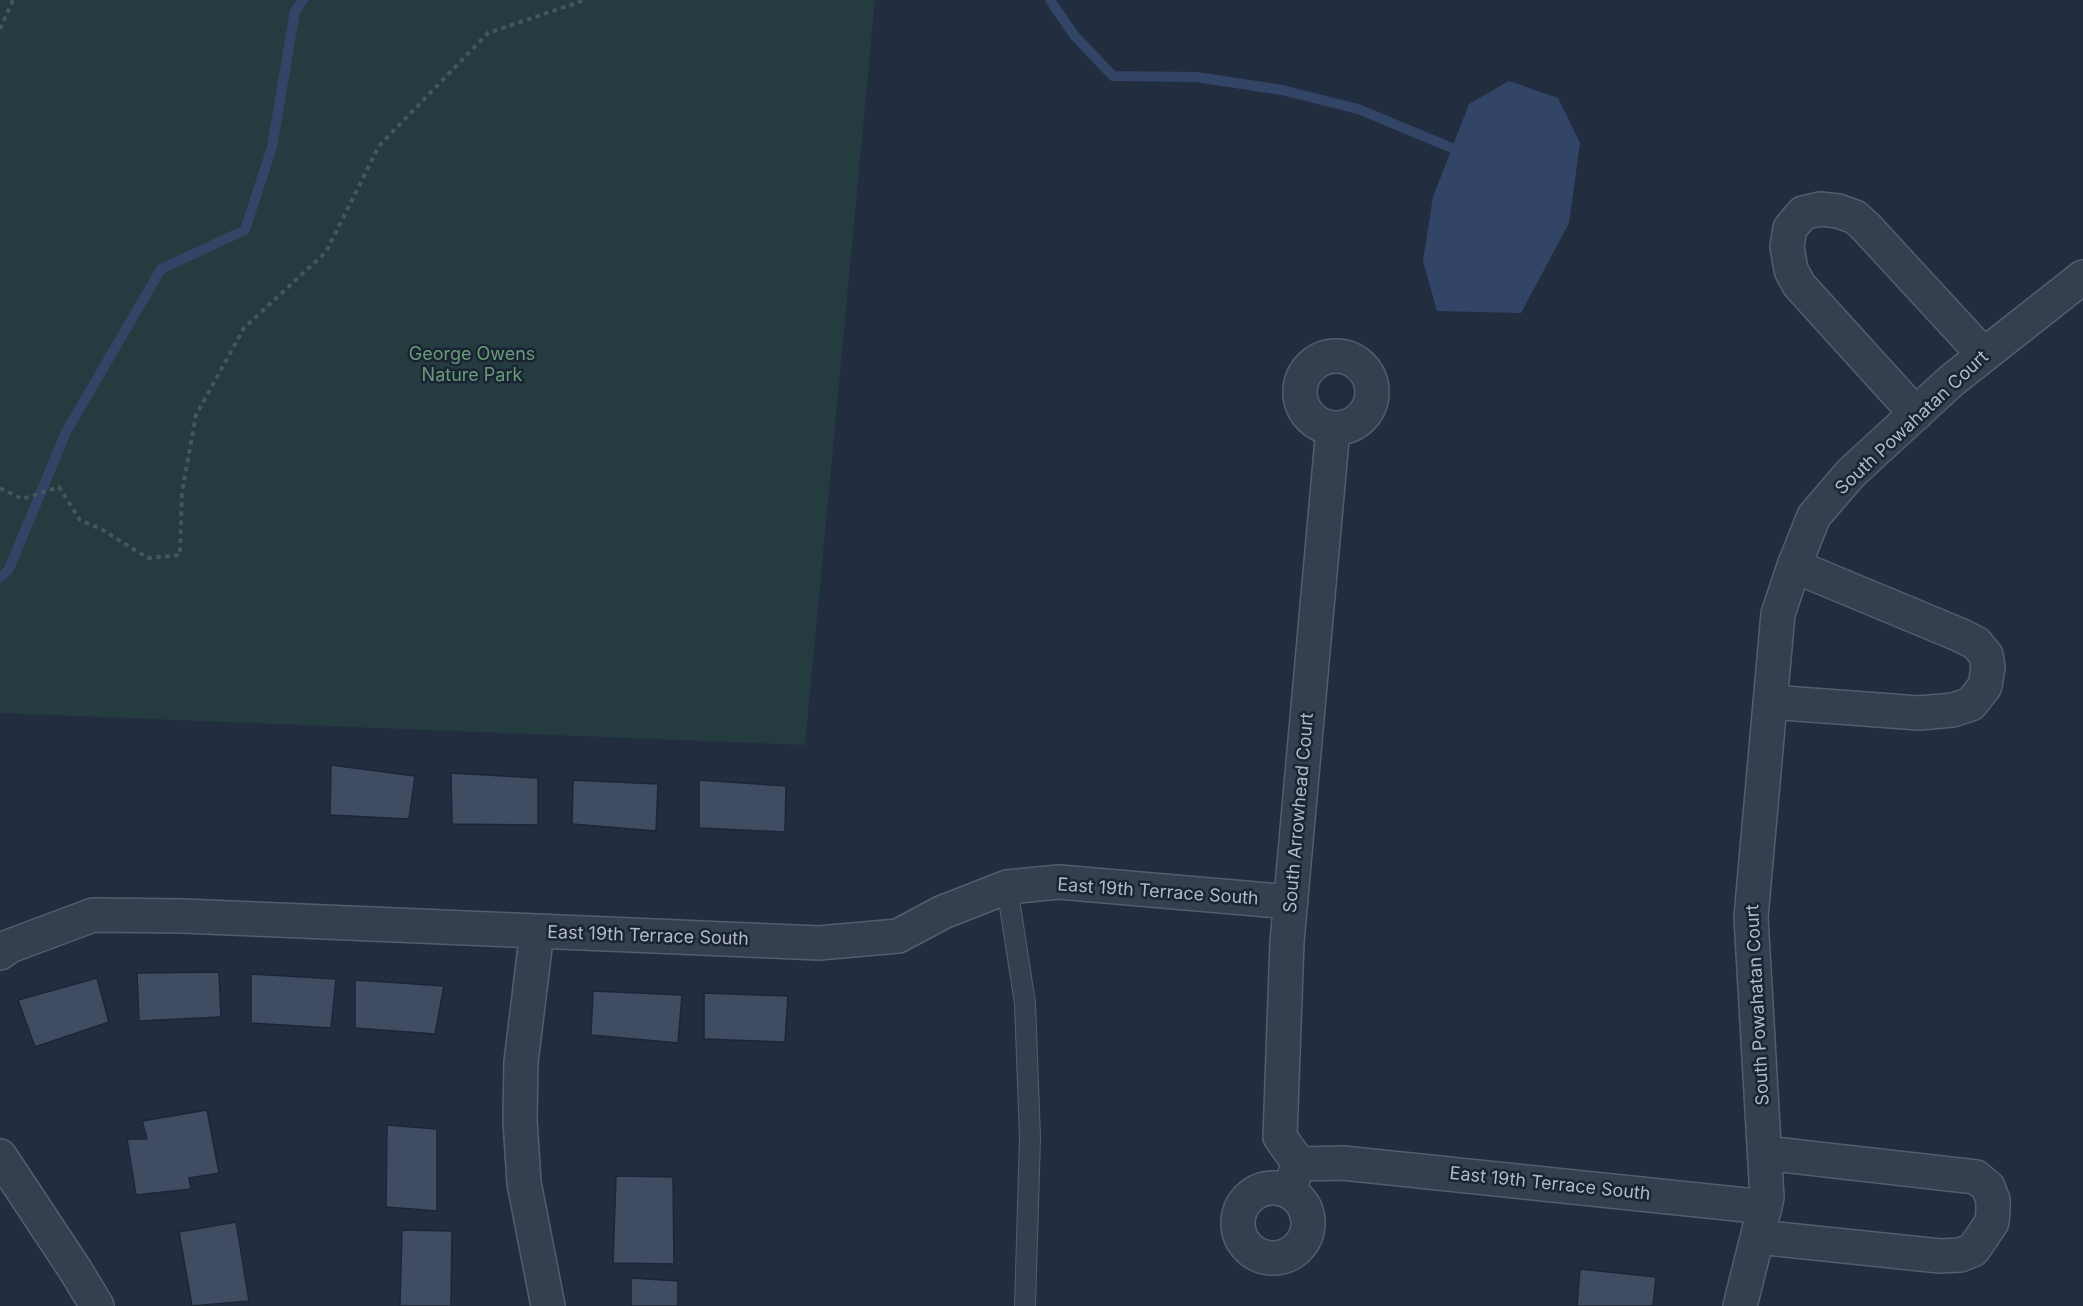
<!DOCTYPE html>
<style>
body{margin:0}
canvas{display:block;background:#222d3f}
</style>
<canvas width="2083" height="1306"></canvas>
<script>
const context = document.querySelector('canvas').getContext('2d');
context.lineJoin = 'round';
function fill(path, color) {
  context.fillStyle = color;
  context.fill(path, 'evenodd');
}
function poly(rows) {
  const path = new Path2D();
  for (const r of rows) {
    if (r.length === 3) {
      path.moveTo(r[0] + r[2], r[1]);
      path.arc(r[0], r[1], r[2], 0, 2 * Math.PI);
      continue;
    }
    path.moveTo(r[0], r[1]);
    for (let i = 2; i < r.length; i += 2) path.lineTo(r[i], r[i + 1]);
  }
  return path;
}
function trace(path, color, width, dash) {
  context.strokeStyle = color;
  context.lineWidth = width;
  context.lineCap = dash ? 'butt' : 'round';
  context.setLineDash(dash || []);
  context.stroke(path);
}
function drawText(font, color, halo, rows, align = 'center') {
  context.font = font + ' Inter,sans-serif';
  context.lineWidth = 5;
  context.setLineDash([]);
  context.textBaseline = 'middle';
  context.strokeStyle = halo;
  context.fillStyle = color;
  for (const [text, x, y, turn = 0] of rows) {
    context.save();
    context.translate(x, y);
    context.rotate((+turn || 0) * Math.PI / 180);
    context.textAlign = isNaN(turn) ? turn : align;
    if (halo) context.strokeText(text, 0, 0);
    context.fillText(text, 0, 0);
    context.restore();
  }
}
const green = poly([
 [0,0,875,0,805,745,0,713]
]);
const water = poly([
 [1509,81,1558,98,1580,143,1569,223,1521,313,1437,311,1423,261,1433,197,1469,104]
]);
const stream = poly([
 [1050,0,1074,35,1113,76,1196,77,1282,90,1358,109,1452,148],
 [0,578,9,569,66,432,161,269,245,230,272,147,295,11,303,0]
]);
const building = poly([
 [331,765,415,776,409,819,330,815,331,765],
 [451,773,538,778,538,825,452,824,451,773],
 [573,780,658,784,656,831,572,824,573,780],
 [699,780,786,786,785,832,699,828,699,780],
 [219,972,221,1017,139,1021,137,973,219,972],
 [251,974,336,979,331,1028,251,1023,251,974],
 [97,978,109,1022,35,1047,18,1000,97,978],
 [355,980,444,986,435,1034,355,1028,355,980],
 [593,991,682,995,678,1043,591,1035,593,991],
 [704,993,788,996,785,1042,704,1039,704,993],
 [207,1110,219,1173,189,1178,191,1189,136,1195,127,1139,147,1139,142,1121,207,1110],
 [387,1125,437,1129,437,1211,386,1207,387,1125],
 [616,1176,673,1177,674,1264,613,1263,616,1176],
 [236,1222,249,1301,192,1306,179,1232,236,1222],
 [402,1230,452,1231,451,1306,400,1306,402,1230],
 [1580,1269,1656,1277,1653,1306,1577,1306,1580,1269],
 [631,1278,678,1281,678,1306,631,1306,631,1278]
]);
const path = poly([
 [0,29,13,0],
 [0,488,22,499,59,487,80,520,101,529,148,558,180,555,182,492,196,415,244,328,326,252,379,146,488,33,585,0]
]);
const lane = poly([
 [1007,887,1025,1003,1030,1138,1025,1306]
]);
const street = poly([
 [1336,392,36],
 [1916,414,1799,285,1791,270,1787,247,1790,228,1803,213,1820,209,1838,211,1855,217,1866,227,1984,355],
 [1770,702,1919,713,1953,710,1971,704,1985,686,1988,667,1986,655,1976,643,1960,635,1794,566],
 [537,931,521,1062,520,1120,524,1183,548,1306],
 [0,953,10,946,93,915,184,916,819,943,898,936,943,912,1007,887,1059,882,1291,902],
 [0,1156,76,1271,97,1306],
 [1299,1164,1343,1163,1765,1207],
 [1273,1223,35],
 [1288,1191,1299,1164,1280,1137,1287,942,1333,428],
 [1758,1237,1940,1256,1960,1255,1973,1250,1982,1237,1992,1222,1993,1210,1993,1200,1988,1187,1976,1177,1765,1153],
 [1740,1306,1767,1198,1751,917,1778,614,1794,566,1814,516,1851,473,1951,381,2083,277]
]);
const parkNames = [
 ["George Owens",472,355],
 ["Nature Park",472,376]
];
const streetNames = [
 ["South Powahatan Court",1912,423,-43],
 ["South Arrowhead Court",1299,813,-85],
 ["East 19th Terrace South",1158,892,4],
 ["East 19th Terrace South",648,936,2],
 ["South Powahatan Court",1758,1005,-93],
 ["East 19th Terrace South",1550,1184,6]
];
fill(green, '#243b40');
fill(water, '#324566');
trace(stream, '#324566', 10);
fill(building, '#404c61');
trace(building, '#1d2636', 1.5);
trace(lane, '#545d6d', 22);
trace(street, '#545d6d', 36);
trace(path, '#42585d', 4, [4.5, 4.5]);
trace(lane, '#363f4f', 20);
trace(street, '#363f4f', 33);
drawText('18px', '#679d76', '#1b2434', parkNames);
drawText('18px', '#b2baca', '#1b2434', streetNames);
</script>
